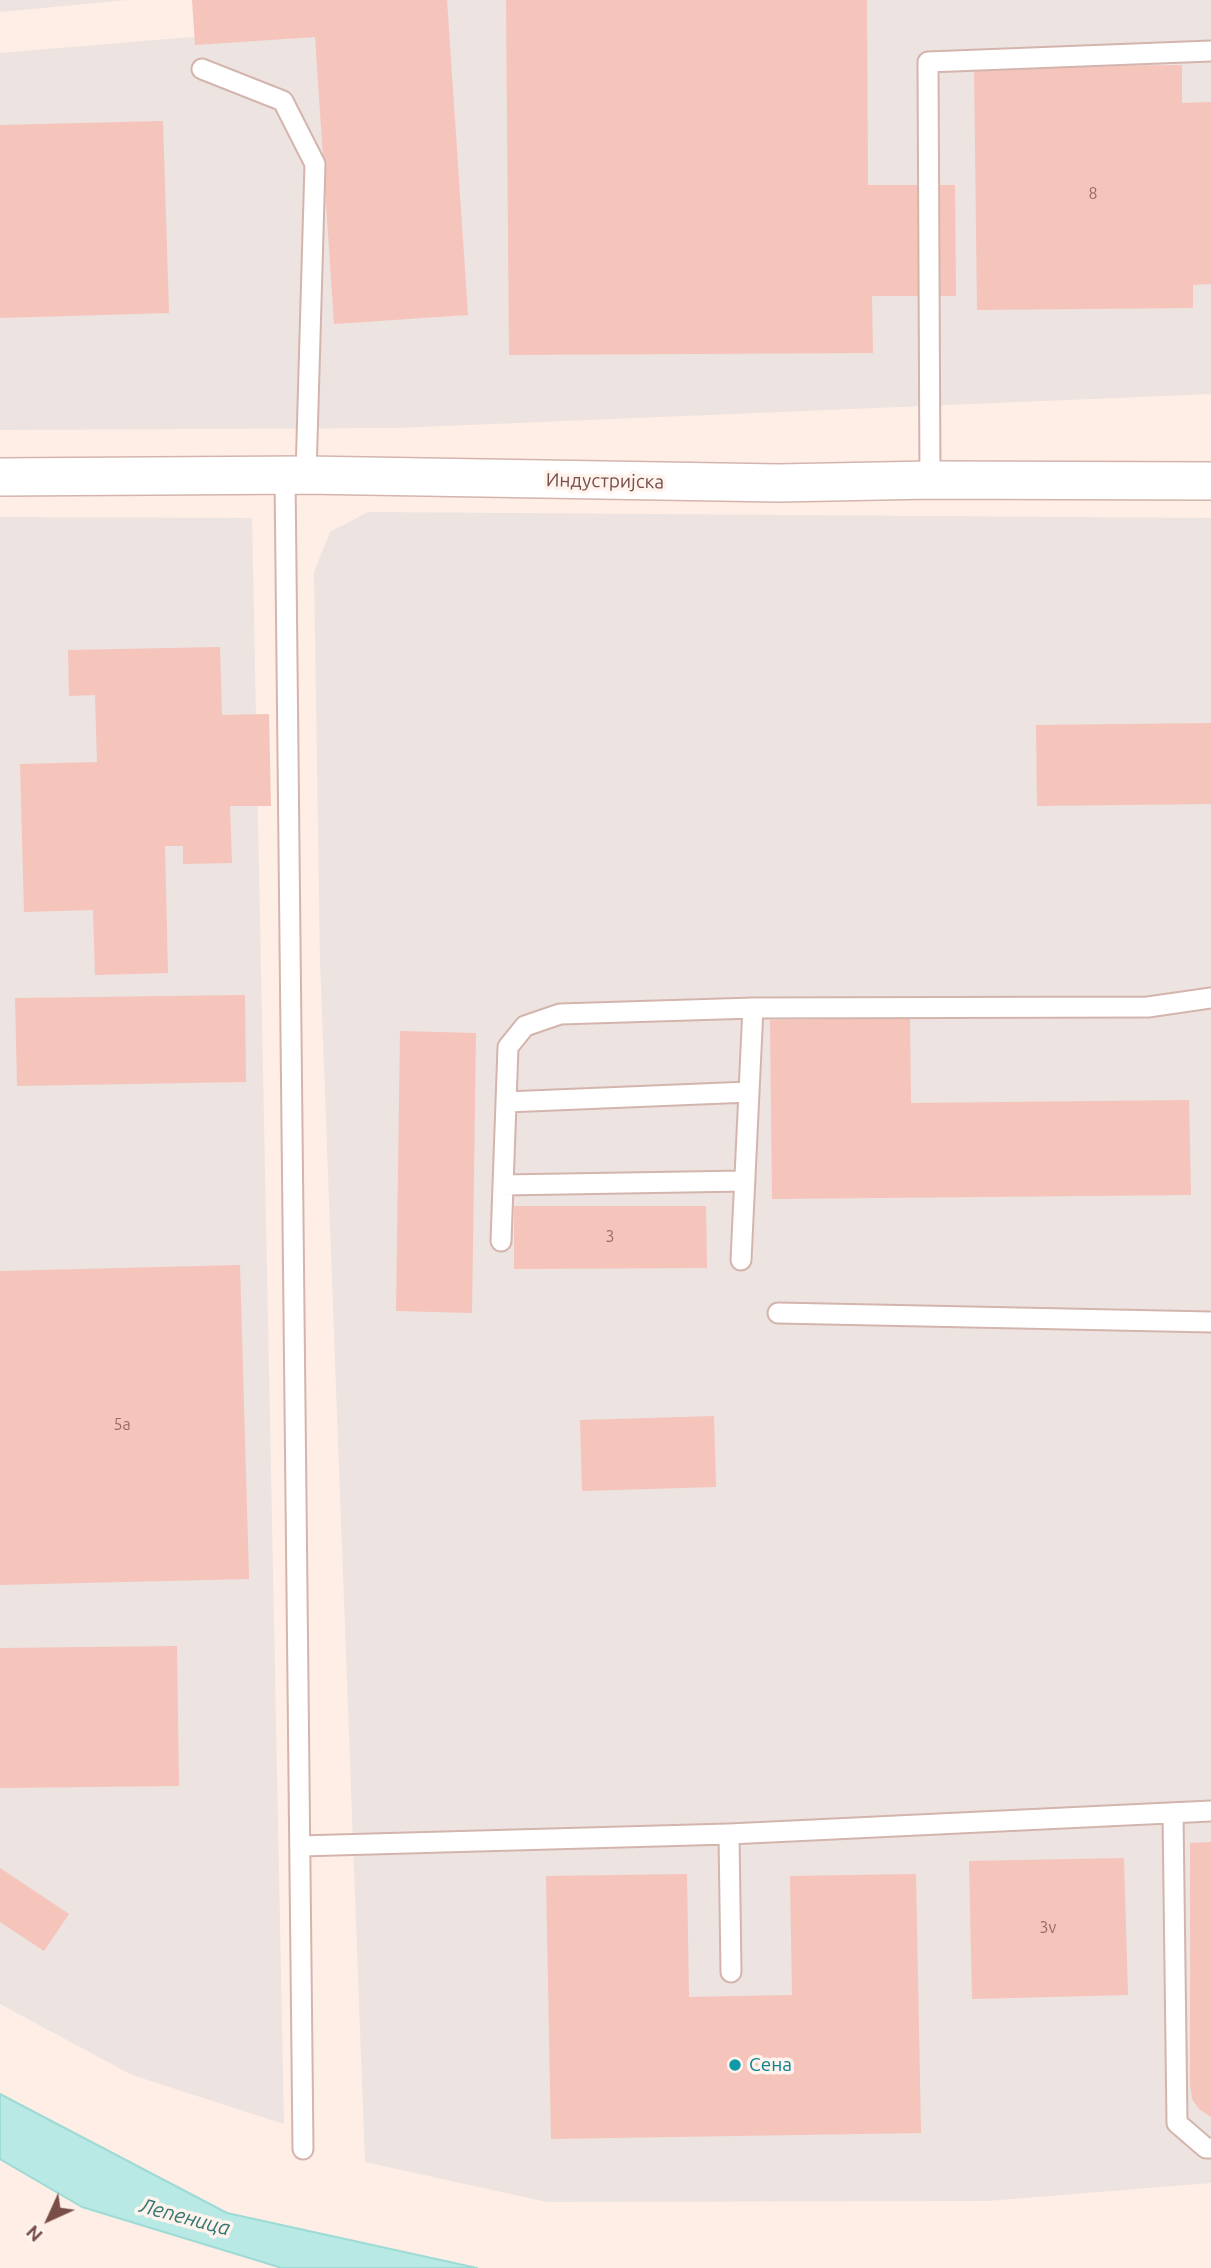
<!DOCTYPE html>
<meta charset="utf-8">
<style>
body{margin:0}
#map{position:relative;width:1211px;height:2268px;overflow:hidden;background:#feeee5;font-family:Ubuntu,sans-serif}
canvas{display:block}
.north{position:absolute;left:14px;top:2184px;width:70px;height:70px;-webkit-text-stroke:5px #fff3ed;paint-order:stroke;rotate:225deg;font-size:19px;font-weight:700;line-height:28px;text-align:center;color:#794e48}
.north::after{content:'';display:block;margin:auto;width:24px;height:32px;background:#794e48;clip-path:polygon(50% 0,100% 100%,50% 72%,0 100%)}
</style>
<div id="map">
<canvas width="1211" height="2268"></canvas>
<div class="north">N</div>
</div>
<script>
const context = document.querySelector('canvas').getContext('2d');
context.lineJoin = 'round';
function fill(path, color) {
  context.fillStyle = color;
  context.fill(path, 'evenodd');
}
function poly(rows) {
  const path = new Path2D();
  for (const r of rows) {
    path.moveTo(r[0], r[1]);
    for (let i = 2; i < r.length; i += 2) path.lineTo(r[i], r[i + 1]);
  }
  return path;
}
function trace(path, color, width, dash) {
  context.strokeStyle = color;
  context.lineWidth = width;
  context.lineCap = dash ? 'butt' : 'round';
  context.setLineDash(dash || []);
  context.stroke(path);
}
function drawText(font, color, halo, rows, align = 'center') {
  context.font = font + ' Ubuntu,sans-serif';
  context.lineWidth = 7;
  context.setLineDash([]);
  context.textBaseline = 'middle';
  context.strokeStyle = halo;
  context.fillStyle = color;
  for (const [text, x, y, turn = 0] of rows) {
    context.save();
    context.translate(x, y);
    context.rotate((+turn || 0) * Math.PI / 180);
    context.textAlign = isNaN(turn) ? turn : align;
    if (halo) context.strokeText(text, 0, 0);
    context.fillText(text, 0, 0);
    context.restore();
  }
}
const industrial = poly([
 [0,0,127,0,0,12],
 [226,0,1211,0,1211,394,397,428,0,430,0,53,227,34],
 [368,512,1211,518,1211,2183,987,2201,547,2202,365,2162,320,960,314,572,330,532],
 [0,517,252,518,284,2124,132,2075,0,2004]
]);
const water = poly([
 [0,2094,227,2213,477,2268,282,2268,82,2207,0,2159,0,2094]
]);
const building = poly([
 [192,0,447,0,468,315,334,324,315,37,195,45],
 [506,0,867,0,868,185,955,185,956,296,872,296,873,353,509,355],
 [1182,65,1182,103,1211,102,1211,284,1193,285,1193,308,977,310,974,67],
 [163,121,169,313,0,318,0,125],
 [220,647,222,715,269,714,271,806,230,806,232,863,183,864,183,846,165,846,168,973,95,975,93,910,24,912,20,764,97,762,95,695,69,696,68,650],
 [1211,723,1211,804,1037,806,1036,725],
 [245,995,246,1082,17,1086,15,998],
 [910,1018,911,1103,1189,1100,1191,1195,772,1199,770,1020],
 [400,1031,476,1033,472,1313,396,1311],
 [514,1206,706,1206,707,1268,514,1269],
 [240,1265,249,1579,0,1585,0,1271],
 [714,1416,716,1487,582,1491,580,1420],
 [177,1646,179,1786,0,1788,0,1648],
 [1211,1842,1211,2117,1199,2109,1192,2099,1190,2084,1190,1843],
 [1124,1858,1128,1995,972,1999,969,1861],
 [0,1868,69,1914,44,1951,0,1922],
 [687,1874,689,1997,792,1995,790,1876,916,1874,921,2133,551,2139,546,1876]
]);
const lane = poly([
 [202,69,283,101,315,164,306,475],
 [285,476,303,2149],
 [930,480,928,62,1211,51],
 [506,1102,749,1092],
 [503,1185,745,1181],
 [501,1241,508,1047,525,1026,560,1014,753,1008,1148,1007,1211,998],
 [741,1260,753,1008],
 [778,1313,1211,1322],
 [1173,1813,1177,2123,1206,2148,1211,2148],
 [729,1834,731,1972],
 [300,1846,729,1834,1211,1811]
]);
const street = poly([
 [0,477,306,475,779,483,930,480,1211,481]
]);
const markers = [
 [735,2065,7,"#0f9aa8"]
];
const numberNames = [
 ["8",1093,194],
 ["3",610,1237],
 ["5a",122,1425],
 ["3v",1048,1928]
];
const streetNames = [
 ["Индустријска",605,481,1]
];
const cultureNames = [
 ["Сена",749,2065]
];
const waterNames = [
 ["Лепеница",185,2217,15]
];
fill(industrial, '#ede3e0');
fill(water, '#b8e9e4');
trace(water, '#9edbd6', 2);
fill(building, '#f5c4bb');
trace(lane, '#d3b5ad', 23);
trace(street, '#d3b5ad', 40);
trace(lane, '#fff', 19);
trace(street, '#fff', 37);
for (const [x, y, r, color] of markers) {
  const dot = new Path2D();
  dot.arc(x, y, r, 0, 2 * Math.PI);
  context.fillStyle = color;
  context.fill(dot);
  trace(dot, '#fff3ed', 2.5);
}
drawText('16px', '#986c65', null, numberNames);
drawText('19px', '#794e48', '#fff3ed', streetNames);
drawText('19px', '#0d838f', '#fff3ed', cultureNames, 'left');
drawText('italic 21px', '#387772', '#fff3ed', waterNames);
</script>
